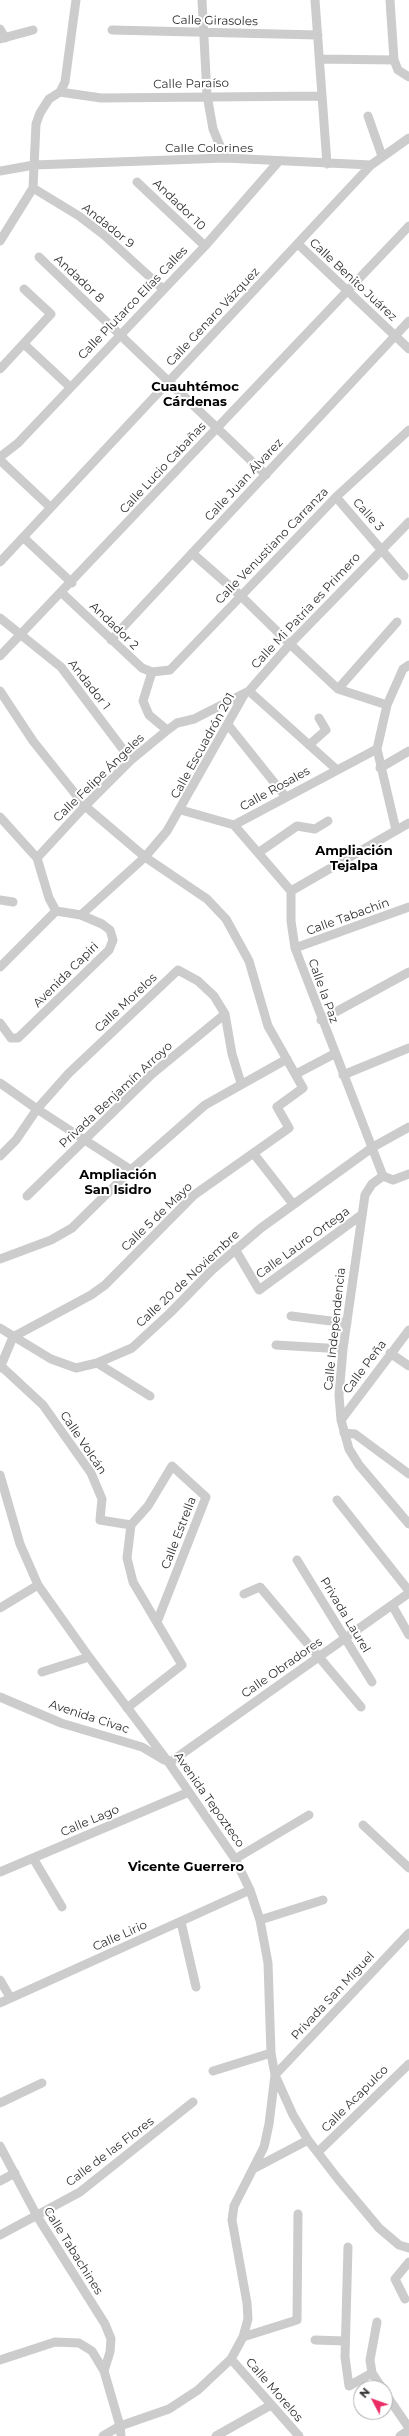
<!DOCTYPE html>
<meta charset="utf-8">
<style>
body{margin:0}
#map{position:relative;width:409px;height:2436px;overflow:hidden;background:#fff;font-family:Montserrat,sans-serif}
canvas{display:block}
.north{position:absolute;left:353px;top:2380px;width:40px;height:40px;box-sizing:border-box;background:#fff;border:1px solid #acacac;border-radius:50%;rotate:311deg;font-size:11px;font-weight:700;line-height:16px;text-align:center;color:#2f2f2f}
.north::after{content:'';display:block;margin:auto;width:14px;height:18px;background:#ea2d64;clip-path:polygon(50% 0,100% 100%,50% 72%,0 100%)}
</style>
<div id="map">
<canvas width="409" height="2436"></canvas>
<div class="north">N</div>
</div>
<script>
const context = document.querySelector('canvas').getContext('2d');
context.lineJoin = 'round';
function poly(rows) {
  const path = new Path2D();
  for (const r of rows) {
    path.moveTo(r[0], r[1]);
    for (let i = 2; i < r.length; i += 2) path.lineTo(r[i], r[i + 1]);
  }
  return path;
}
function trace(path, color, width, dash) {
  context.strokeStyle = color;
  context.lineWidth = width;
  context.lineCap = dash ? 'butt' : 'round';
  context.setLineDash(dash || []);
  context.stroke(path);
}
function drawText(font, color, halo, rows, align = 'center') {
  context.font = font + ' Montserrat,sans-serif';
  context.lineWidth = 4;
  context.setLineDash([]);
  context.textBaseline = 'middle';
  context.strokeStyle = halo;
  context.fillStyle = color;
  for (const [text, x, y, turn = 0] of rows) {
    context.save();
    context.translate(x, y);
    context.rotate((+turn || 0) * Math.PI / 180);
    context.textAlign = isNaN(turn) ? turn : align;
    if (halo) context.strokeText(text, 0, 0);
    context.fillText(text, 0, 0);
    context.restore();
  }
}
const minor = poly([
 [202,0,207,95,213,129,225,158],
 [315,0,327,164],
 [390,0,394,60,398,70,409,77],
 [0,29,5,38],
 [112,30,318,35],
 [0,39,33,30],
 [320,59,394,60],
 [60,92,101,98,322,96],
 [368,116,382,156],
 [0,171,34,165,225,158,371,165],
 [137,182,205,246],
 [33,188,79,216,104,235,163,289],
 [0,241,33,188,36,124,40,113,49,99,60,92,65,82,76,0],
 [298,244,409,349],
 [39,257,266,475],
 [24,344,70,387],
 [0,369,51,314,24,289],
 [0,457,18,443,205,246,279,161],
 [0,460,50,507],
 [336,497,404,576],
 [23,537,72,583],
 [192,553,241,596,290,644,338,689,387,705],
 [0,562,371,165,409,138],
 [62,593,142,668,152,672,170,670,336,497,409,430],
 [0,618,61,667,131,760],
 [111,640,409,321],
 [0,656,409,226],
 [152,672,143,701,149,715,167,730],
 [338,689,397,622],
 [0,691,33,741,85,806,145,857,207,899,226,919,249,961,268,1026,303,1088,277,1107,289,1128,194,1195,105,1285,91,1295,13,1337,0,1368],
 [249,691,336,769],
 [229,726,285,796],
 [309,745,326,730,319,718],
 [380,768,409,751],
 [181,810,234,825,377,749],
 [0,817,37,858,49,898,56,911,81,915,102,924,110,930,113,940,109,950,18,1038,11,1038,0,1023],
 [234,825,291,891,291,921,295,948,383,1176],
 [396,830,377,749,387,705,403,669,409,665],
 [258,853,297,826,315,829,328,821],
 [37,858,85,806,131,760,165,732,177,723,194,719,249,691,290,644,409,522],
 [291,891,409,823],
 [0,900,13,902],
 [81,915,145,857,167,831,245,693],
 [295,948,409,907],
 [0,967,56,911],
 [321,1020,409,972],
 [296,1074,334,1054],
 [343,1075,409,1048],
 [0,1083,37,1109,131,1170],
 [254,1154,293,1204],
 [0,1156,16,1140,37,1109,69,1073,178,970,198,981,214,996,225,1014,232,1054,241,1083],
 [409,1174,393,1180,383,1176,372,1184,365,1195,343,1349,339,1395,341,1420,349,1449,359,1465,409,1524],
 [27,1196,152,1074,225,1014],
 [235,1249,259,1290,360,1216],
 [0,1259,51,1240,72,1228,131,1170,205,1105,287,1059],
 [291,1316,347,1323],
 [0,1328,51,1359,76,1368,97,1363,132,1348,170,1313,212,1270,261,1228,373,1147,409,1127],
 [276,1345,343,1349],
 [390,1353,409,1366],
 [97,1363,150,1396],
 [1,1366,43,1405,91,1473,102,1499,100,1520,131,1525],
 [341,1420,409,1330],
 [344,1433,355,1434,409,1474],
 [0,1475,20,1544,38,1585,89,1657,169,1763,235,1859,250,1890,260,1920,268,1963,271,2053,275,2075,269,2124,264,2147,234,2206,232,2220,247,2303,248,2319,243,2337,231,2359,198,2390,169,2409,120,2426,103,2436],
 [337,1500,409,1591],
 [131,1525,148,1506,172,1466,206,1497,157,1622],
 [297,1560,372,1682],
 [244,1594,260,1587,361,1707],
 [392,1605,409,1635],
 [0,1608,38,1585],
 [42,1672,89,1657],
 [0,1697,61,1723,142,1747,164,1760],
 [127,1708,182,1665,133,1582,127,1558,131,1525],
 [169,1763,409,1593],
 [363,1825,409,1868],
 [33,1858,62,1907],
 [235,1859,309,1815],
 [0,1872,189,1792],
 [260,1920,323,1900],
 [181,1922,196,1987],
 [409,1933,275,2075,293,2115,308,2140,338,2179,379,2228,399,2245,409,2248],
 [0,1980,10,1997],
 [0,2003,250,1890],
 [213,2071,271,2053],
 [0,2103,42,2083],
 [0,2146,37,2216,105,2324,111,2339,110,2352,104,2371],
 [318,2152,409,2064],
 [253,2169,308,2140],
 [0,2181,15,2173],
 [0,2235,80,2192,193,2102],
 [348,2247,345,2357,349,2386,372,2373],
 [405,2299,395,2279,409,2262],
 [377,2322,370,2360,372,2373,382,2388],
 [243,2337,297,2320,298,2214],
 [315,2340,345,2341],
 [231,2359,299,2436],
 [0,2360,55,2342,79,2343,92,2351,104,2371,120,2426,121,2436],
 [385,2393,409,2428],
 [216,2436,271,2405],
 [400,2436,409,2430]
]);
const streetNames = [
 ["Calle Girasoles",215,21,1],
 ["Calle Paraíso",191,84,-1],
 ["Calle Colorines",209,148],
 ["Andador 10",179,205,44],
 ["Andador 9",108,226,39],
 ["Andador 8",79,279,43],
 ["Calle Benito Juárez",353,280,43],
 ["Calle Plutarco Elías Calles",133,303,-46],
 ["Calle Genaro Vázquez",213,317,-47],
 ["Calle Lucio Cabañas",163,468,-47],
 ["Calle Juan Álvarez",244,480,-47],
 ["Calle 3",368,515,48],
 ["Calle Venustiano Carranza",272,546,-46],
 ["Calle Mi Patria es Primero",306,611,-47],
 ["Andador 2",114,626,44],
 ["Andador 1",89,685,52],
 ["Calle Escuadrón 201",203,746,-61],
 ["Calle Felipe Ángeles",99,778,-44],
 ["Calle Rosales",275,789,-29],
 ["Calle Tabachín",348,917,-20],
 ["Avenida Capiri",66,975,-45],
 ["Calle la Paz",323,991,70],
 ["Calle Morelos",126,1003,-43],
 ["Privada Benjamín Arroyo",116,1095,-43],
 ["Calle 5 de Mayo",157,1217,-44],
 ["Calle Lauro Ortega",303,1243,-36],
 ["Calle 20 de Noviembre",188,1279,-43],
 ["Calle Independencia",335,1329,-84],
 ["Calle Peña",365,1367,-53],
 ["Calle Volcán",83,1443,56],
 ["Calle Estrella",179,1533,-69],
 ["Privada Laurel",345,1615,59],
 ["Calle Obradores",282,1668,-35],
 ["Avenida Civac",89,1717,18],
 ["Avenida Tepozteco",209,1800,55],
 ["Calle Lago",90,1821,-23],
 ["Calle Lirio",120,1936,-24],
 ["Privada San Miguel",333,1996,-47],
 ["Calle Acapulco",355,2099,-45],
 ["Calle de las Flores",110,2152,-37],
 ["Calle Tabachines",73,2251,58],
 ["Calle Morelos",274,2390,49]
];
const neighbourhoodNames = [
 ["Cuauhtémoc",195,387],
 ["Cárdenas",195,402],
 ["Ampliación",354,851],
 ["Tejalpa",354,866],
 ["Ampliación",118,1175],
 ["San Isidro",118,1190],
 ["Vicente Guerrero",186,1867]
];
trace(minor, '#ccc', 9);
drawText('12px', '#2f2f2f', '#fff', streetNames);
drawText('bold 13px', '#000', '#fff', neighbourhoodNames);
</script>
